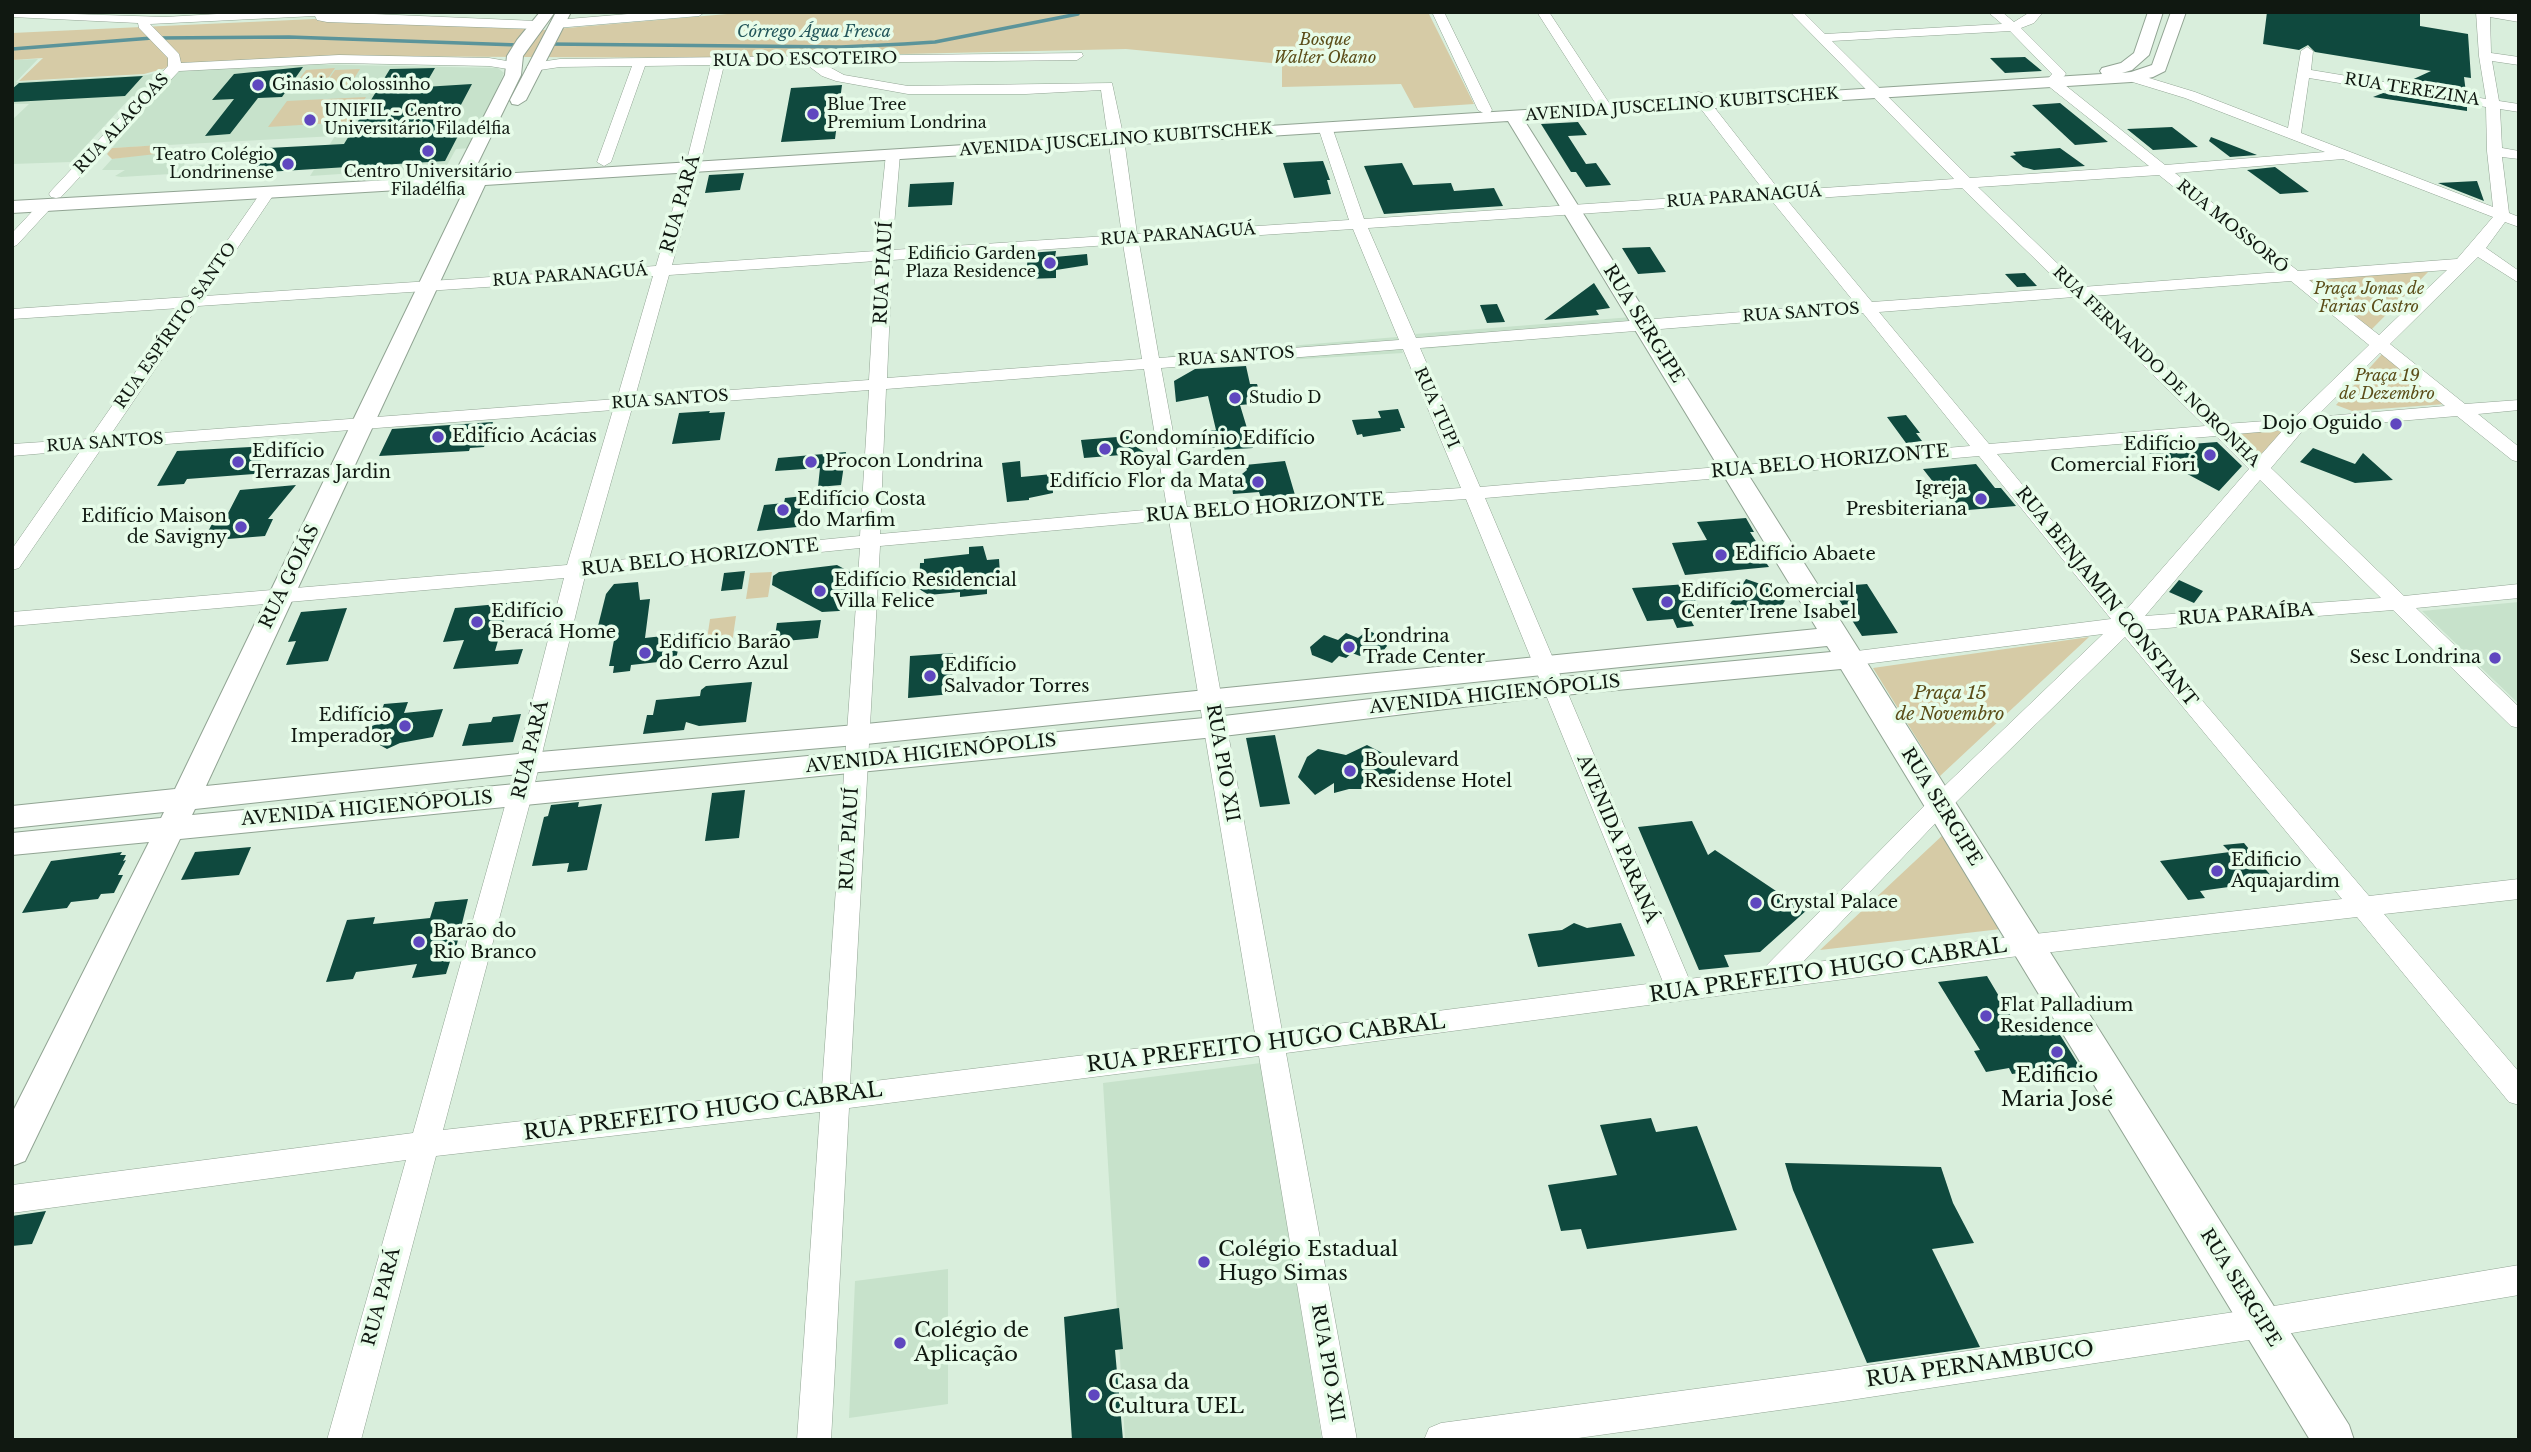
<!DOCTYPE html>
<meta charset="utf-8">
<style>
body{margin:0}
#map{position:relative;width:2531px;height:1452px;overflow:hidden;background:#d9eedc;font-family:"Libre Baskerville",serif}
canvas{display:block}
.frame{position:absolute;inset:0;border:14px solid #101811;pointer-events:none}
</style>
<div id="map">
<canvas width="2531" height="1452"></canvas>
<div class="frame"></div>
</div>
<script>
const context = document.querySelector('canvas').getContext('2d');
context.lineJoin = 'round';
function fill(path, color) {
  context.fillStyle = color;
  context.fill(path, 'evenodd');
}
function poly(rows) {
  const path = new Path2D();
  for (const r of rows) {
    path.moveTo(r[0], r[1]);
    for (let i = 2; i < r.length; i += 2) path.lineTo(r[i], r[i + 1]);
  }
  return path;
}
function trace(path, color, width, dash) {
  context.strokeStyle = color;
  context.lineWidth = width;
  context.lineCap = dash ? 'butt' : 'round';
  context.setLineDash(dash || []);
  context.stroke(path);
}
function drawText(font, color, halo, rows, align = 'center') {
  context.font = font + ' "Libre Baskerville",serif';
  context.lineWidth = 7;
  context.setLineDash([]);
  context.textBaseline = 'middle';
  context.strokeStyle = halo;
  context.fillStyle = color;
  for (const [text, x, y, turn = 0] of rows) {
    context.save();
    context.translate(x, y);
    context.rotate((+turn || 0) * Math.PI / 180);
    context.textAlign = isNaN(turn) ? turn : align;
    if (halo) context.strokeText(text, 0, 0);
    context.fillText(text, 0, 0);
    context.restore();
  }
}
const built = poly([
 [38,59,16,82,147,75,166,70,298,64,498,68,504,73,472,148,456,149,446,167,310,176,335,136,112,148,154,96,132,96,71,162,12,164,12,120,29,104,12,104,12,60],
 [179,149,166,167,173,163,185,162,184,166,226,163,220,171,121,177,115,176,125,170,102,170,112,159],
 [1632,317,1640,330,1423,349,1415,334],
 [1397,337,1403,353,1170,367,1168,356],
 [2519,602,2519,704,2422,611],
 [1261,1063,1322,1440,1125,1440,1103,1083],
 [948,1269,948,1404,849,1418,855,1281]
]);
const green = poly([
 [750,12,1428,12,1474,104,1414,108,1401,84,1282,87,1282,64,1126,49,722,58,335,56,185,63,144,74,19,81,43,58,12,60,12,33,314,19,544,30],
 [335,68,320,90,290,91,306,70],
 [360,69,348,88,322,89,335,70],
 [366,97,350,122,268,127,287,101],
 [161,145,156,154,112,159,107,154,112,148],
 [2430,270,2371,330,2304,279],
 [2383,353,2445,404,2352,411,2336,405],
 [2290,428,2254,460,2230,433],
 [772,572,768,597,746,599,750,573],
 [736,616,732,643,706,646,710,619],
 [2089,637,1940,776,1873,668],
 [1945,833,2001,929,1820,950]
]);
const stream = poly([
 [158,38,289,37,518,45],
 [549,44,841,47,904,44,935,42,1078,14],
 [12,49,152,38]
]);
const building = poly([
 [2267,12,2420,12,2420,26,2468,34,2471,78,2464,77,2466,93,2405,83,2431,71,2315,52,2308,45,2299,50,2263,44],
 [2025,57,2042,71,2005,73,1990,58],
 [303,67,282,97,258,98,230,134,205,136,234,99,212,100,234,74],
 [435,68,424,87,472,84,445,135,459,134,445,161,250,173,268,148,344,144,390,69],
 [143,76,125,96,12,102,12,89,19,83],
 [842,85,835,139,781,142,791,88],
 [2383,93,2467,107,2467,111,2373,97],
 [2060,103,2108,142,2075,145,2032,105],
 [1578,122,1587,135,1568,136,1586,164,1596,163,1611,185,1586,187,1576,172,1571,172,1541,124],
 [2172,127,2198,147,2153,150,2127,129],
 [2211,137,2257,155,2230,157,2209,141],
 [2060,148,2085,166,2034,170,2023,167,2010,156,2016,155,2013,152],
 [1323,161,1330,180,1327,180,1331,194,1294,198,1283,163],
 [1402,163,1413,185,1451,183,1454,191,1494,188,1503,206,1384,214,1364,166],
 [2275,167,2309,192,2280,194,2247,170],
 [744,173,740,190,705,193,709,175],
 [2477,181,2484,201,2438,183],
 [954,182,952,205,908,207,910,184],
 [1650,247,1666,272,1638,274,1622,248],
 [1056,251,1055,257,1087,254,1088,265,1056,270,1056,278,1026,279,1028,253],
 [2025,273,2037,286,2017,287,2005,274],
 [1594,283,1610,308,1596,310,1599,315,1544,320],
 [1497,304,1505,322,1487,323,1480,305],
 [1246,366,1250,384,1257,384,1263,403,1240,405,1253,448,1219,450,1204,444,1201,432,1216,430,1208,396,1176,402,1174,381,1195,369],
 [1398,409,1405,428,1400,428,1401,431,1363,437,1362,434,1357,435,1352,420,1381,418,1378,411],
 [710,411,709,413,725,412,720,440,672,444,679,413],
 [1906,415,1920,433,1916,433,1922,441,1906,443,1887,417],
 [493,422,484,447,470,448,469,451,379,456,392,429],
 [1129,436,1130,443,1146,453,1084,458,1081,440],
 [2217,442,2242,466,2219,491,2139,448],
 [269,446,254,474,187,479,184,484,157,486,177,451],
 [2313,448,2355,464,2363,453,2393,480,2355,483,2300,462],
 [846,452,841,485,818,487,820,468,775,471,778,458],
 [1020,461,1021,477,1052,474,1053,493,1029,498,1029,500,1007,502,1002,463],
 [1285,461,1295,495,1261,498,1259,492,1233,494,1231,479,1237,478,1247,470,1245,465],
 [1976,464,1995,488,2001,488,2016,506,1956,511,1923,469],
 [296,485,268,519,273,519,265,536,203,541,212,524,223,523,240,490],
 [804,496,802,519,798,519,797,527,757,531,764,505,784,503,785,498],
 [1746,518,1754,532,1750,532,1766,557,1763,558,1769,567,1685,575,1672,543,1707,540,1697,522],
 [983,546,987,560,999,559,1000,573,987,574,987,594,960,597,960,592,929,595,919,589,920,563,924,563,924,559,969,554,969,547],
 [837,565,850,572,849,582,845,584,844,608,839,611,822,612,772,585,773,576,779,572],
 [745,571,742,589,721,591,724,573],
 [1746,579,1789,594,1774,619,1730,604],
 [2179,580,2203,591,2194,603,2169,592],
 [638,582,640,600,650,599,645,638,681,634,676,660,631,665,630,671,613,673,614,666,609,666,615,635,602,636,598,626,606,594,614,584],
 [1687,584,1703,616,1689,617,1694,626,1677,628,1673,619,1647,621,1632,588],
 [1867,584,1898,633,1862,636,1831,587],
 [509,603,495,651,523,649,518,664,453,669,464,640,443,642,455,608],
 [347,608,328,661,286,665,296,641,288,642,301,612],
 [821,620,818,638,774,642,777,623],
 [1368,630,1385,639,1387,646,1377,659,1363,653,1360,656,1352,653,1346,658,1339,656,1332,663,1312,655,1310,647,1324,635,1338,640,1346,633,1358,638],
 [953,653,952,694,908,698,910,656],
 [752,682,746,722,699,726,686,722,684,730,643,734,647,715,653,715,656,700,700,696,701,690,706,686],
 [408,702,404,713,443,709,433,737,400,743,387,749,369,739,370,736,362,730,377,724,384,704],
 [521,714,513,742,462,746,469,724,491,722,493,717],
 [1275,735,1290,804,1260,807,1246,738],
 [1367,745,1388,756,1396,766,1398,770,1395,778,1385,789,1349,789,1334,793,1334,783,1315,795,1298,777,1307,757,1318,749,1346,755],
 [745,790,739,838,705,841,712,793],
 [579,802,578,807,602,804,587,870,567,872,569,863,532,866,544,817,548,816,551,805],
 [1692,821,1708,855,1715,850,1782,895,1784,893,1808,909,1760,952,1724,955,1729,967,1699,970,1638,827],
 [2244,843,2281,888,2262,890,2257,883,2200,891,2205,898,2188,900,2160,861,2230,852,2223,845],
 [251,847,239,875,181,880,195,852],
 [122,852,120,855,126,855,123,861,126,860,118,875,123,875,114,893,101,894,98,899,71,902,67,908,22,913,51,861],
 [468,899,455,952,453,952,446,974,412,978,417,964,356,972,353,979,326,982,347,920,375,917,373,924,430,918,435,902],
 [1574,923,1587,928,1621,923,1635,956,1538,967,1528,934,1562,930],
 [1987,976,2022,1035,2057,1030,2088,1080,2053,1084,2044,1070,2012,1074,2009,1068,1986,1072,1974,1051,1980,1050,1938,982],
 [1651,1118,1656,1132,1697,1126,1737,1230,1587,1249,1581,1229,1561,1231,1548,1185,1617,1175,1600,1125],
 [1785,1163,1941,1167,1953,1203,1974,1243,1932,1249,1980,1347,1867,1363,1793,1190],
 [46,1211,32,1244,12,1246,12,1216],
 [1119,1308,1123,1349,1115,1350,1123,1440,1072,1440,1064,1317]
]);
const minor = poly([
 [12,12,165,17,252,12,327,12,536,21,542,25,536,29,327,22,317,20,315,16,150,24,179,54,181,63,339,55,489,58,519,63,520,66,514,70,489,66,339,63,179,71,61,197,56,198,51,197,49,194,51,191,168,66,168,58,139,28,138,23,12,17,12,12],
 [652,12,705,12,699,16,556,28,550,24,556,20,652,12],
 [1432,12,1444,12,1492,110,1490,113,1485,114,1478,110,1432,12],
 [1537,12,1549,12,1613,109,1611,112,1601,112,1537,12],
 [1790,12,1803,12,1825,34,2002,24,1988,12,2002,12,2014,22,2030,12,2043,12,2034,23,2021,28,2064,71,2066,74,2060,81,2165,165,2325,152,2185,98,2126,80,2126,74,2136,74,2195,92,2288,128,2301,51,2307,47,2313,51,2311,70,2486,99,2479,56,2476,12,2519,14,2519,22,2490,17,2491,53,2519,57,2519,65,2492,61,2499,101,2519,104,2519,112,2500,109,2502,148,2519,151,2519,159,2502,157,2509,213,2519,217,2519,227,2505,222,2486,248,2519,271,2519,283,2478,257,2390,344,2465,404,2519,400,2519,410,2478,414,2519,447,2519,462,2512,460,2457,416,2304,429,2271,468,2404,596,2519,584,2519,598,2416,608,2519,707,2519,728,2511,726,2393,610,2142,630,2369,896,2519,879,2519,899,2384,914,2519,1072,2519,1105,2509,1102,2357,917,2026,955,1286,1053,1357,1440,1323,1440,1259,1056,849,1108,831,1440,797,1440,820,1112,436,1156,361,1440,327,1440,406,1160,12,1213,12,1185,413,1133,508,795,564,578,12,626,12,612,567,565,613,410,101,449,19,568,12,570,12,549,81,450,12,456,12,444,89,439,180,308,12,319,12,309,188,297,264,188,269,187,276,191,205,296,656,266,685,168,711,65,645,66,611,162,604,166,597,162,632,66,560,67,533,71,527,67,533,63,560,59,1082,53,1083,56,1077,60,822,63,844,75,908,86,1112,83,1124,139,1137,234,1349,220,1318,127,1325,123,1332,127,1364,219,1765,192,1691,96,1698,92,1703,93,1780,191,1954,179,1790,12],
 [2010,31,2052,74,2045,82,2047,85,2149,166,1970,178,1832,41,2010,31],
 [806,64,822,76,836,81,908,94,1026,94,1101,90,1122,235,892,250,900,154,893,150,886,154,876,251,672,265,699,168,724,65,806,64],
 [2309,78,2486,107,2487,151,2493,207,2301,133,2309,78],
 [2343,159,2493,217,2457,259,2298,271,2175,173,2343,159],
 [2159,175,2280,272,2082,287,1978,187,2159,175],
 [1962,188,2065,288,1872,302,1787,200,1962,188],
 [1772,201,1855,303,1416,338,1368,228,1772,201],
 [1353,229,1399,340,1159,358,1139,243,1353,229],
 [1123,244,1142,359,887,378,892,260,1123,244],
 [876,261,869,380,635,397,669,275,876,261],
 [2447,270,2379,335,2309,280,2447,270],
 [653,276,617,399,109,437,198,306,653,276],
 [2291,281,2369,345,2293,419,2225,424,2092,296,2291,281],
 [2074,297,2205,426,1989,444,1879,312,2074,297],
 [1863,313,1970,446,1480,487,1420,348,1863,313],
 [1403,349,1461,488,1187,507,1161,368,1403,349],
 [2380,353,2445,406,2316,417,2380,353],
 [1144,369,1167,508,880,534,886,389,1144,369],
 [869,390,860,536,588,563,632,408,869,390],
 [2283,430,2259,457,2236,434,2283,430],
 [2216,436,2249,469,2126,610,1997,454,2216,436],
 [1979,456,2111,619,1849,652,1841,654,1838,659,1841,664,1849,666,2103,634,1932,798,1763,969,1689,979,1485,498,1979,456],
 [2260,480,2381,598,2145,616,2260,480],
 [1466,499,1663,982,1282,1031,1189,518,1466,499],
 [1169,520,1255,1034,850,1084,880,546,1169,520],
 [860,548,822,1087,443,1130,532,795,585,576,860,548],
 [2125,637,2342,899,2026,935,1801,964,1948,810,2125,637],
 [46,201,53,205,51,208,17,245,12,247,12,233,41,202,46,201],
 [2519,1265,2519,1295,2262,1338,1837,1402,1564,1440,1424,1440,1429,1428,1441,1423,1837,1370,2262,1308,2519,1265]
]);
const major = poly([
 [540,12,555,12,523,56,521,75,475,169,484,175,2102,74,2100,71,2102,68,2121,63,2134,53,2148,12,2163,12,2149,55,2132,70,2122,73,2131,72,2152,65,2171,12,2186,12,2165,71,2153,77,2131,82,1524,120,2349,1425,2354,1440,2310,1440,1841,669,1553,696,1215,737,180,839,25,1161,12,1166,12,1113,149,842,12,855,12,833,161,818,164,812,12,828,12,806,175,789,466,186,12,213,12,201,461,176,456,171,505,75,507,56,517,40,540,12],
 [1508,121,1817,629,856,725,528,753,206,786,485,185,1508,121],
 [1827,646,1831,652,1553,678,1215,717,192,815,195,809,528,773,856,745,1827,646],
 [556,12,571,12,526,100,518,105,512,104,510,100,556,12]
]);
const markers = [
 [258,85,7,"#5f47bf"],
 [813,114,7,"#5f47bf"],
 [310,120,7,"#5f47bf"],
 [428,151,7,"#5f47bf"],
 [288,164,7,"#5f47bf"],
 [1050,263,7,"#5f47bf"],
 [1235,398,7,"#5f47bf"],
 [2396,424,7,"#5f47bf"],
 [438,437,7,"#5f47bf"],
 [1105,449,7,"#5f47bf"],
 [2210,455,7,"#5f47bf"],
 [238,462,7,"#5f47bf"],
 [811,462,7,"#5f47bf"],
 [1258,482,7,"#5f47bf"],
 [1981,499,7,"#5f47bf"],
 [783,510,7,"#5f47bf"],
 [241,527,7,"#5f47bf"],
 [1721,555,7,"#5f47bf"],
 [820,591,7,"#5f47bf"],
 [1667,602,7,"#5f47bf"],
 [477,622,7,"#5f47bf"],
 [1349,647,7,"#5f47bf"],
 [645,653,7,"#5f47bf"],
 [2495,658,7,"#5f47bf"],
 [930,676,7,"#5f47bf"],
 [405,726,7,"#5f47bf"],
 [1350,771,7,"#5f47bf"],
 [2217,871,7,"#5f47bf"],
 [1756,903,7,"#5f47bf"],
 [419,942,7,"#5f47bf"],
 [1986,1016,7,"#5f47bf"],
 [2057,1052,7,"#5f47bf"],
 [1204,1262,7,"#5f47bf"],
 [900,1343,7,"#5f47bf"],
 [1094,1395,7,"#5f47bf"]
];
const farWaternames = [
 ["Córrego Água Fresca",814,32]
];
const farParknames = [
 ["Bosque",1325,40],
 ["Walter Okano",1325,58],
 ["Praça Jonas de",2369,289],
 ["Farias Castro",2369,307],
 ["Praça 19",2387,376],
 ["de Dezembro",2387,394]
];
const farStreetnames = [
 ["RUA DO ESCOTEIRO",805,60,-1],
 ["RUA TEREZINA",2412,90,9],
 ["AVENIDA JUSCELINO KUBITSCHEK",1682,105,-4],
 ["RUA ALAGOAS",122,124,-47],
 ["AVENIDA JUSCELINO KUBITSCHEK",1116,140,-4],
 ["RUA PARANAGUÁ",1744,197,-4],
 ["RUA MOSSORÓ",2232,227,39],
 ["RUA PARANAGUÁ",1178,235,-4],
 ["RUA PARANAGUÁ",570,276,-4],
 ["RUA SANTOS",1801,313,-4],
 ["RUA ESPÍRITO SANTO",176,326,-55],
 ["RUA SANTOS",1236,357,-4],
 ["RUA FERNANDO DE NORONHA",2156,367,44],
 ["RUA SANTOS",670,400,-4],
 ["RUA TUPI",1436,408,66],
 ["RUA SANTOS",105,443,-4]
];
const farPoinames = [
 ["Ginásio Colossinho",272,85],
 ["Blue Tree",827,105],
 ["Premium Londrina",827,123],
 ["UNIFIL - Centro",324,111],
 ["Universitário Filadélfia",324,129],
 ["Teatro Colégio",274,155,"right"],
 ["Londrinense",274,173,"right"],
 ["Centro Universitário",428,172,"center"],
 ["Filadélfia",428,190,"center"],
 ["Edificio Garden",1036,254,"right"],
 ["Plaza Residence",1036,272,"right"],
 ["Studio D",1249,398]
];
const streetNames = [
 ["RUA PARÁ",681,204,-74],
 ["RUA PIAUÍ",884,273,-87],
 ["RUA SERGIPE",1643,324,58],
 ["RUA BELO HORIZONTE",1830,462,-5],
 ["RUA BELO HORIZONTE",1265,508,-4],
 ["RUA BELO HORIZONTE",700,558,-6],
 ["RUA GOIÁS",290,577,-64],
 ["RUA BENJAMIN CONSTANT",2106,597,51],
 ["RUA PARAÍBA",2246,615,-4],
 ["AVENIDA HIGIENÓPOLIS",1495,695,-6],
 ["RUA PARÁ",531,750,-76],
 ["AVENIDA HIGIENÓPOLIS",931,754,-6],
 ["RUA PIO XII",1222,763,80],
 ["RUA SERGIPE",1941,807,58],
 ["AVENIDA HIGIENÓPOLIS",367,809,-5],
 ["RUA PIAUÍ",850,839,-87],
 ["AVENIDA PARANÁ",1617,839,67],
 ["RUA SERGIPE",2240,1288,58],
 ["RUA PARÁ",382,1297,-75],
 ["RUA PIO XII",1327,1363,80]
];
const poiNames = [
 ["Dojo Oguido",2382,424,"right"],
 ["Edifício Acácias",452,437],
 ["Condomínio Edifício",1119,439],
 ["Royal Garden",1119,460],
 ["Edifício",2196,445,"right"],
 ["Comercial Fiori",2196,466,"right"],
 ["Edifício",252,452],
 ["Terrazas Jardin",252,473],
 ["Procon Londrina",825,462],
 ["Edifício Flor da Mata",1244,482,"right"],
 ["Igreja",1967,489,"right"],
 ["Presbiteriana",1967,510,"right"],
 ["Edifício Costa",797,500],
 ["do Marfim",797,521],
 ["Edifício Maison",227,517,"right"],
 ["de Savigny",227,538,"right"],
 ["Edifício Abaete",1735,555],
 ["Edifício Residencial",834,581],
 ["Villa Felice",834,602],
 ["Edifício Comercial",1681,592],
 ["Center Irene Isabel",1681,613],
 ["Edifício",491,612],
 ["Beracá Home",491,633],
 ["Londrina",1363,637],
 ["Trade Center",1363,658],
 ["Edifício Barão",659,643],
 ["do Cerro Azul",659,664],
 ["Sesc Londrina",2481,658,"right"],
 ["Edifício",944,666],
 ["Salvador Torres",944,687],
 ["Edifício",391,716,"right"],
 ["Imperador",391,737,"right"],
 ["Boulevard",1364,761],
 ["Residense Hotel",1364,782],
 ["Edificio",2231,861],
 ["Aquajardim",2231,882],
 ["Crystal Palace",1770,903],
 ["Barão do",433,932],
 ["Rio Branco",433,953],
 ["Flat Palladium",2000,1006],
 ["Residence",2000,1027]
];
const parkNames = [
 ["Praça 15",1950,694],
 ["de Novembro",1950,715]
];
const nearStreetnames = [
 ["RUA PREFEITO HUGO CABRAL",1828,971,-8],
 ["RUA PREFEITO HUGO CABRAL",1266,1044,-7],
 ["RUA PREFEITO HUGO CABRAL",703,1112,-7],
 ["RUA PERNAMBUCO",1980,1365,-8]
];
const nearPoinames = [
 ["Edificio",2057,1076,"center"],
 ["Maria José",2057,1100,"center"],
 ["Colégio Estadual",1218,1250],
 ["Hugo Simas",1218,1274],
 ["Colégio de",914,1331],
 ["Aplicação",914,1355],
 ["Casa da",1108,1383],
 ["Cultura UEL",1108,1407]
];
fill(built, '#c7e2cb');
fill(green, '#d6cba6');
trace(stream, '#5b949a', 3.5);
fill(building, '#0f493e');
trace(minor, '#91a493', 1);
trace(major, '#91a493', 2);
fill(minor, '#fff');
fill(major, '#fff');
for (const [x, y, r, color] of markers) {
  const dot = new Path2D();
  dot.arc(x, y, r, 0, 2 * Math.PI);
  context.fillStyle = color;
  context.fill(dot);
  trace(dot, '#e7fce9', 2.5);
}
drawText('italic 16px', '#22555a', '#e7fce9', farWaternames);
drawText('italic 16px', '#5b4d19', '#e7fce9', farParknames);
drawText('16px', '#101811', '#e7fce9', farStreetnames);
drawText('16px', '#101811', '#e7fce9', farPoinames, 'left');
drawText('18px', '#101811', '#e7fce9', streetNames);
drawText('18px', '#101811', '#e7fce9', poiNames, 'left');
drawText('italic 18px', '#5b4d19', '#e7fce9', parkNames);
drawText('21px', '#101811', '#e7fce9', nearStreetnames);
drawText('21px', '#101811', '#e7fce9', nearPoinames, 'left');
</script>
